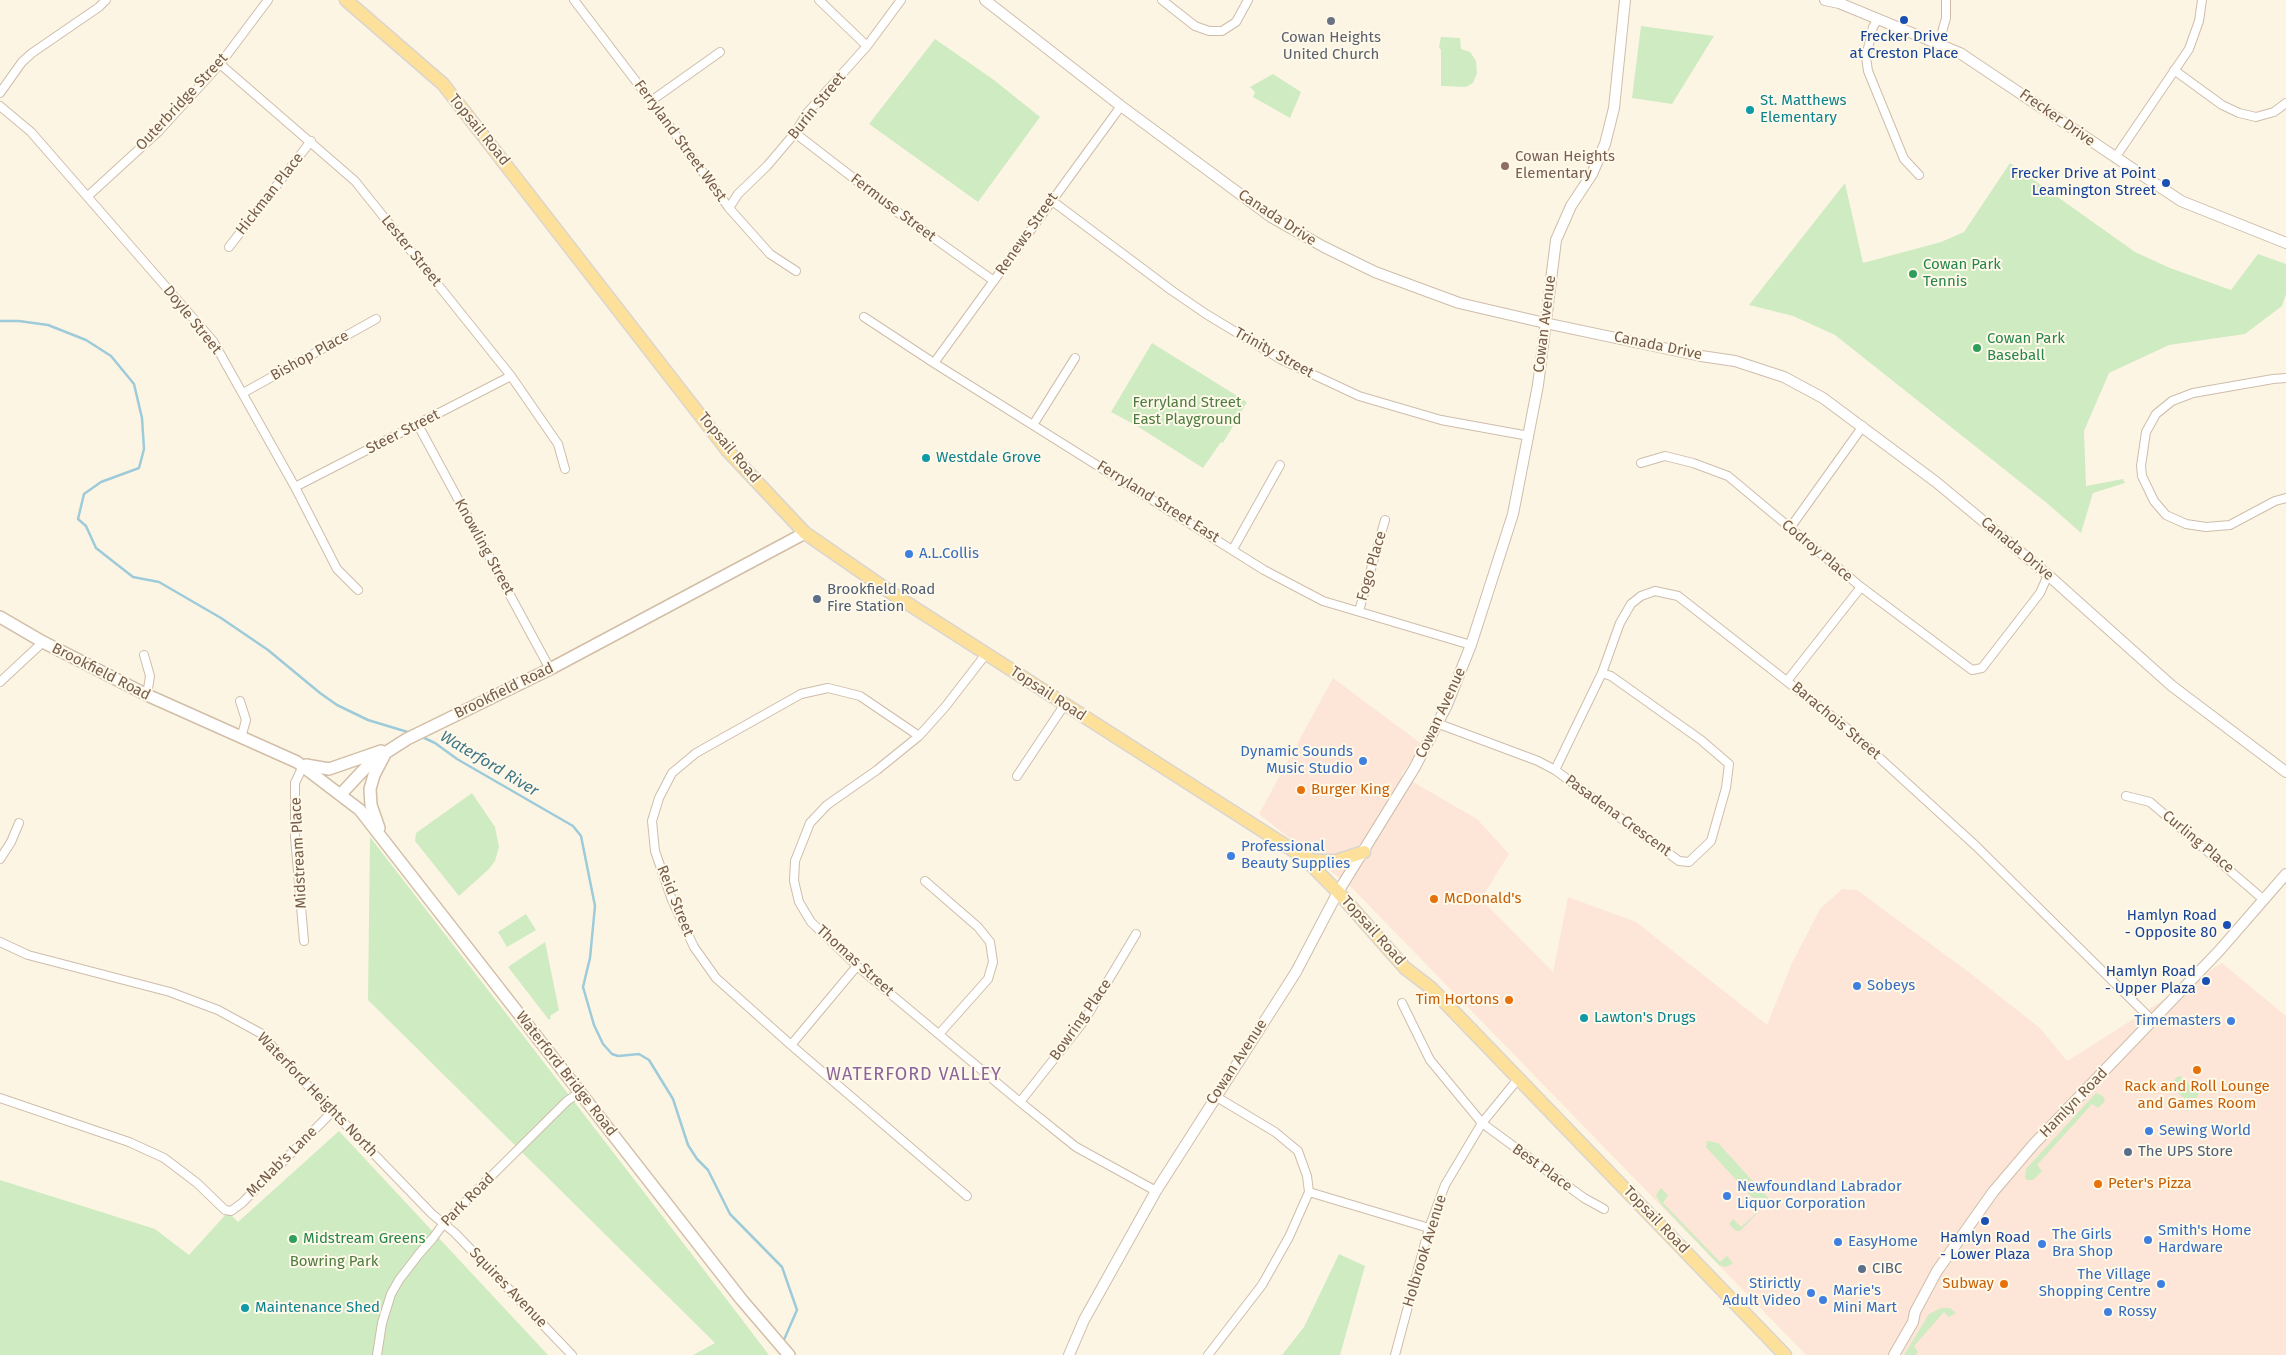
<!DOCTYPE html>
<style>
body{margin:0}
canvas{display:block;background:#fdf5e4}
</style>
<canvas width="2286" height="1355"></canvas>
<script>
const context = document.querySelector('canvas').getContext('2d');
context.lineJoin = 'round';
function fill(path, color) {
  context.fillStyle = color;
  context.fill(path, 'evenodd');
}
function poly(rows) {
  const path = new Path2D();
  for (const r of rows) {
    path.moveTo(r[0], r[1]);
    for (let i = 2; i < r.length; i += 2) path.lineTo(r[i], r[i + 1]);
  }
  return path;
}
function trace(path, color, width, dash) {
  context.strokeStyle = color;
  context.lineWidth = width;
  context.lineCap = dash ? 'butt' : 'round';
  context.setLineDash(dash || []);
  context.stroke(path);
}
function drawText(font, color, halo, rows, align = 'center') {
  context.font = font + ' "Fira Sans",sans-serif';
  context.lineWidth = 4;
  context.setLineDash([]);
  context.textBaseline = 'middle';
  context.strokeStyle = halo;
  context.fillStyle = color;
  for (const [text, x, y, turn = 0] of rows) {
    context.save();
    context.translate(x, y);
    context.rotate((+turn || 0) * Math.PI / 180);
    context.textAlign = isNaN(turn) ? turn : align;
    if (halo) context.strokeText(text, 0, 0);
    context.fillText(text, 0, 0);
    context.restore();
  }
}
const commercial = poly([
 [1333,678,1423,745,1401,775,1477,819,1509,854,1481,899,1553,972,1568,897,1636,922,1767,1025,1792,963,1820,909,1842,889,1857,890,1970,973,2040,1028,2067,1061,2222,963,2286,1016,2286,1355,1806,1355,1352,888,1259,814]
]);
const green = poly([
 [1641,26,1714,36,1672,104,1632,98],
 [1441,37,1460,38,1461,49,1470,52,1476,61,1477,73,1473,83,1466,87,1441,86,1441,50,1439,47],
 [935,39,994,80,1040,117,978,202,869,124],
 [1273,74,1301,92,1290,118,1253,97,1255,92,1250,87],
 [2010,163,2135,252,2170,268,2231,290,2258,254,2286,264,2286,294,2282,306,2245,334,2169,345,2109,373,2084,431,2086,486,2123,479,2125,483,2093,493,2081,533,2048,504,1835,335,1793,316,1749,305,1845,183,1863,263,1941,242,1964,232],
 [1152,343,1247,402,1223,443,1221,442,1203,468,1137,426,1111,412],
 [472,793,495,827,499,847,495,861,489,869,459,896,415,841,416,833],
 [370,837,724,1296,769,1355,693,1355,715,1343,368,1000],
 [526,914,536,930,507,947,498,932],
 [545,942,559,1010,550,1016,551,1018,549,1020,508,967],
 [2181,1076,2199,1094,2188,1111,2184,1109,2189,1103,2170,1085,2177,1077],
 [2096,1093,2103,1096,2105,1101,2098,1108,2092,1104,2037,1165,2042,1171,2033,1180,2027,1180,2025,1177,2026,1169],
 [339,1131,548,1355,0,1355,0,1180,155,1229,189,1255,228,1212,238,1222],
 [1707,1141,1718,1143,1770,1200,1740,1231,1736,1231,1729,1224,1733,1219,1741,1227,1762,1208,1706,1147],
 [1661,1188,1668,1195,1663,1203,1720,1262,1727,1256,1733,1263,1732,1264,1726,1267,1719,1265,1661,1204,1656,1195],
 [1339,1254,1365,1266,1340,1355,1282,1355,1304,1327],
 [1941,1308,1950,1308,1956,1313,1949,1317,1944,1312,1914,1346,1918,1352,1915,1355,1904,1355,1929,1314]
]);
const stream = poly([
 [0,321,19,321,48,325,86,340,111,356,134,384,142,418,144,449,139,468,101,482,84,494,78,519,86,526,96,548,133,577,159,582,221,618,268,650,320,693,337,705,368,720,411,733],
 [420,736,435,743,457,759,573,826,581,836,595,906,590,958,583,987,594,1025,603,1044,612,1054,618,1056,639,1054,649,1060,673,1099,688,1145,697,1159,708,1170,730,1214,782,1267,797,1310,783,1342]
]);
const minor = poly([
 [574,0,651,101,729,208,770,254,796,271],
 [819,0,867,46],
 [1162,0,1195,26,1209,31,1222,31,1236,22,1248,0],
 [1878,19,1873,27,1866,57,1868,71,1904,159,1919,175],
 [1939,43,1946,18,1946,0],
 [220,64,355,181,511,376,558,444,565,469],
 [2174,70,2222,105,2239,113,2256,117,2274,112,2286,103],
 [0,93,22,62,32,53,99,7,106,0],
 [651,101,720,52],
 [0,106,31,132,213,341,295,487,337,569,358,590],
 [795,133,900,214,994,281],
 [2115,158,2189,49,2199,21,2202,0],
 [88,196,159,131,220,64,268,0],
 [1051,200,1171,290,1206,314,1282,360,1359,396,1441,420,1529,436],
 [729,208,738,194,767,166,795,133,807,113,867,46,901,0],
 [229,247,311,141],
 [864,317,934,363,1264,570,1323,601,1471,645],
 [934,363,1121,106],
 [2286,378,2273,379,2193,393,2172,401,2156,414,2146,432,2141,466,2142,476,2154,501,2166,515,2186,524,2206,527,2230,525,2275,501,2286,498],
 [243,393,376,319],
 [418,425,550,669],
 [1033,425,1075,358],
 [1641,463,1665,456,1693,463,1728,476,1861,587,1972,670,1982,668,2040,593,2048,575],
 [295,487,511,376],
 [1790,528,1863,426],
 [1233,549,1280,465],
 [1359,611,1385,520],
 [986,654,945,707,919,736,877,770,827,805,810,823,795,861,794,881,799,902,811,922,857,966,1020,1102,1076,1147,1156,1191],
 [144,655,150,676,147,695],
 [1787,681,1861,587],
 [0,682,43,642],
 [240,701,246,720,241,738],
 [1439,724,1538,761,1555,770,1679,861,1689,862,1711,841,1726,788,1729,764,1701,740,1611,676,1602,673],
 [919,736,860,696,828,688,801,694,696,753,672,773,659,798,652,821,655,851,672,900,694,947,716,978,791,1045,967,1196],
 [303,766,295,783,295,837,304,941],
 [1555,770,1602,673,1620,623,1631,604,1641,596,1655,591,1678,596,1849,730,1976,846,2152,1020],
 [1017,776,1065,704],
 [2126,796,2150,802,2264,900],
 [0,859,11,842,19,823],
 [925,881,978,927,990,942,993,962,988,979,940,1033],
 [0,942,28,955,170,992,218,1010,262,1034,287,1064,432,1214,455,1233,572,1355],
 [1402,1003,1430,1060,1482,1123,1584,1198,1604,1209],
 [791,1045,857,966],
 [0,1098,129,1142,164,1158,197,1183,225,1210,231,1211,242,1203,332,1112],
 [1020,1102,1084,1021,1136,934],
 [1309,1192,1429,1228],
 [377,1355,382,1323,391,1294,399,1280,419,1254,433,1238,444,1223,567,1101,580,1092],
 [1208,1355,1262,1285,1289,1237,1309,1192,1307,1176,1298,1151,1275,1132,1215,1096],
 [1395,1355,1429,1228,1445,1185,1482,1123,1518,1079]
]);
const tertiary = poly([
 [985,0,1121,106,1271,217,1324,247,1375,272,1459,303,1545,323,1701,356,1735,361,1784,377,1823,398,1936,482,2048,575,2172,686,2286,772],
 [1825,0,1839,3,1960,53,2181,201,2286,243],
 [1069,1355,1084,1320,1156,1191,1296,972,1338,892,1415,767,1447,705,1471,645,1513,514,1538,385,1556,240,1571,206,1592,174,1605,144,1614,108,1625,0],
 [1894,1355,1913,1322,1915,1312,1937,1271,1993,1192,2033,1145,2219,951,2286,874]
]);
const secondary = poly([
 [0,617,43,642,147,695,297,762,360,810,741,1299,789,1355],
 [306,765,329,769,381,751],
 [341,794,371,762,407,739,550,669,805,533],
 [379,828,371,805,370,789,374,775,384,756]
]);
const primary = poly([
 [346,0,443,84,727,450,805,533,896,596,1302,856,1338,892,1405,968,1431,988,1785,1355],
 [1304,857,1314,861,1336,861,1364,852]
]);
const markers = [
 [1904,20,5,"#1a4fb4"],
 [1331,21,5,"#6b7280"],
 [1750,110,5,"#0f9aa8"],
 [1505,166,5,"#8d6e63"],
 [2166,183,5,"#1a4fb4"],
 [1913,274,5,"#2e9e5b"],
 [1977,348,5,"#2e9e5b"],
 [926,458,5,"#0f9aa8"],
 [909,554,5,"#3f7fe0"],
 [817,599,5,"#5c6f8a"],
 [1363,761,5,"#3f7fe0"],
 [1301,790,5,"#e8710a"],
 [1231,856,5,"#3f7fe0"],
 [1434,899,5,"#e8710a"],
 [2227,925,5,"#1a4fb4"],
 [2206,981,5,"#1a4fb4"],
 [1857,986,5,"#3f7fe0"],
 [1509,1000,5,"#e8710a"],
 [1584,1018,5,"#0f9aa8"],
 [2231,1021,5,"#3f7fe0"],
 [2197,1070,5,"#e8710a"],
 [2149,1131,5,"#3f7fe0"],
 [2128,1152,5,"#5c6f8a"],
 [2098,1184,5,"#e8710a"],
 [1727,1196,5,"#3f7fe0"],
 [1985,1221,5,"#1a4fb4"],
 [293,1239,5,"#2e9e5b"],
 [2148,1240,5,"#3f7fe0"],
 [1838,1242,5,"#3f7fe0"],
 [2042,1244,5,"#3f7fe0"],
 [1862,1269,5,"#5c6f8a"],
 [2004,1284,5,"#e8710a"],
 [2161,1284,5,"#3f7fe0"],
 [1811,1293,5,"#3f7fe0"],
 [1823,1300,5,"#3f7fe0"],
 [245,1308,5,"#0f9aa8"],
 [2108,1312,5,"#3f7fe0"]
];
const transitNames = [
 ["Frecker Drive",1904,37,"center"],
 ["at Creston Place",1904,54,"center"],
 ["Frecker Drive at Point",2156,174],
 ["Leamington Street",2156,191],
 ["Hamlyn Road",2217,916],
 ["- Opposite 80",2217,933],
 ["Hamlyn Road",2196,972],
 ["- Upper Plaza",2196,989],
 ["Hamlyn Road",1985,1238,"center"],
 ["- Lower Plaza",1985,1255,"center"]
];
const worshipNames = [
 ["Cowan Heights",1331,38],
 ["United Church",1331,55]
];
const cultureNames = [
 ["St. Matthews",1760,101],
 ["Elementary",1760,118],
 ["Westdale Grove",936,458],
 ["Lawton's Drugs",1594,1018],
 ["Maintenance Shed",255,1308]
];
const streetNames = [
 ["Outerbridge Street",182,102,-47],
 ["Burin Street",817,106,-51],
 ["Frecker Drive",2057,118,35],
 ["Topsail Road",479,130,51],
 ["Ferryland Street West",680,141,54],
 ["Hickman Place",270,194,-52],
 ["Fermuse Street",893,208,37],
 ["Canada Drive",1277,218,33],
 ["Renews Street",1027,234,-55],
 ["Lester Street",411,251,51],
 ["Doyle Street",192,320,51],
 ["Cowan Avenue",1545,324,-83],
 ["Canada Drive",1658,346,12],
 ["Trinity Street",1274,353,29],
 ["Bishop Place",310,356,-29],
 ["Steer Street",403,432,-27],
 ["Topsail Road",729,448,50],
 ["Ferryland Street East",1158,502,32],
 ["Knowling Street",484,547,61],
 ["Canada Drive",2017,549,40],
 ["Codroy Place",1817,551,40],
 ["Fogo Place",1372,566,-74],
 ["Brookfield Road",101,672,27],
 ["Brookfield Road",504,691,-26],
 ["Topsail Road",1048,694,33],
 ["Cowan Avenue",1441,713,-65],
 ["Barachois Street",1836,721,40],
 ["Pasadena Crescent",1618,816,36],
 ["Curling Place",2198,842,40],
 ["Midstream Place",299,853,-93],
 ["Reid Street",675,901,68],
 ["Topsail Road",1373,931,48],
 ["Thomas Street",855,961,42],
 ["Bowring Place",1081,1020,-55],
 ["Cowan Avenue",1237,1062,-57],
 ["Waterford Bridge Road",566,1074,52],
 ["Waterford Heights North",317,1095,46],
 ["Hamlyn Road",2074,1103,-46],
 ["McNab's Lane",282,1162,-45],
 ["Best Place",1542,1168,36],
 ["Park Road",468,1200,-45],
 ["Topsail Road",1656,1220,46],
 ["Holbrook Avenue",1425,1251,-73],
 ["Squires Avenue",508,1288,46]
];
const educationNames = [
 ["Cowan Heights",1515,157],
 ["Elementary",1515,174]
];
const leisureNames = [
 ["Cowan Park",1923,265],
 ["Tennis",1923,282],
 ["Cowan Park",1987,339],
 ["Baseball",1987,356],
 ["Midstream Greens",303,1239]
];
const parkNames = [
 ["Ferryland Street",1187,403],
 ["East Playground",1187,420],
 ["Bowring Park",334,1262]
];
const shopNames = [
 ["A.L.Collis",919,554],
 ["Dynamic Sounds",1353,752,"right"],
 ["Music Studio",1353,769,"right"],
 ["Professional",1241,847],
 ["Beauty Supplies",1241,864],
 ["Sobeys",1867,986],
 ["Timemasters",2221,1021,"right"],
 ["Sewing World",2159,1131],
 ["Newfoundland Labrador",1737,1187],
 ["Liquor Corporation",1737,1204],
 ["Smith's Home",2158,1231],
 ["Hardware",2158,1248],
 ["The Girls",2052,1235],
 ["Bra Shop",2052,1252],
 ["EasyHome",1848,1242],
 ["The Village",2151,1275,"right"],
 ["Shopping Centre",2151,1292,"right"],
 ["Stirictly",1801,1284,"right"],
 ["Adult Video",1801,1301,"right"],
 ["Marie's",1833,1291],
 ["Mini Mart",1833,1308],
 ["Rossy",2118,1312]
];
const serviceNames = [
 ["Brookfield Road",827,590],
 ["Fire Station",827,607],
 ["The UPS Store",2138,1152],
 ["CIBC",1872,1269]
];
const foodNames = [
 ["Burger King",1311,790],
 ["McDonald's",1444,899],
 ["Tim Hortons",1499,1000,"right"],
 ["Rack and Roll Lounge",2197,1087,"center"],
 ["and Games Room",2197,1104,"center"],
 ["Peter's Pizza",2108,1184],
 ["Subway",1994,1284,"right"]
];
const waterNames = [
 ["Waterford River",489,764,31]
];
const quarterNames = [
 ["WATERFORD VALLEY",914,1075]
];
fill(commercial, '#fde6d7');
fill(green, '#cfebc2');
trace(stream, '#9ecbd9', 2.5);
trace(minor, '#cebdaa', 10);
trace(tertiary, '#cebdaa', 12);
trace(secondary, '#d2bea7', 14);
trace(primary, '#dbd5d0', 15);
trace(minor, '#fff', 8);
trace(tertiary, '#fff', 10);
trace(secondary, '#fff', 11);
trace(primary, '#fde09a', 12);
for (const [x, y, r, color] of markers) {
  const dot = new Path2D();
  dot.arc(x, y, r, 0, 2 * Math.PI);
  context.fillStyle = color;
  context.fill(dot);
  trace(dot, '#fff9ea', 2);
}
drawText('15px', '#164399', '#fff9ea', transitNames, 'right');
drawText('15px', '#5b616d', '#fff9ea', worshipNames);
drawText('15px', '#0d838f', '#fff9ea', cultureNames, 'left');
drawText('15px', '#765c49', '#fff9ea', streetNames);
drawText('15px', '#785e54', '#fff9ea', educationNames, 'left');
drawText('15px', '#27864d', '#fff9ea', leisureNames, 'left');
drawText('15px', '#4d7c40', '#fff9ea', parkNames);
drawText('15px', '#366cbe', '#fff9ea', shopNames, 'left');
drawText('15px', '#4e5e75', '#fff9ea', serviceNames, 'left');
drawText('15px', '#c56008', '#fff9ea', foodNames, 'left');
drawText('italic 16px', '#41788a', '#fff9ea', waterNames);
context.letterSpacing = '1px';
drawText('18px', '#8c6499', '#fff9ea', quarterNames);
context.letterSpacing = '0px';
</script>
